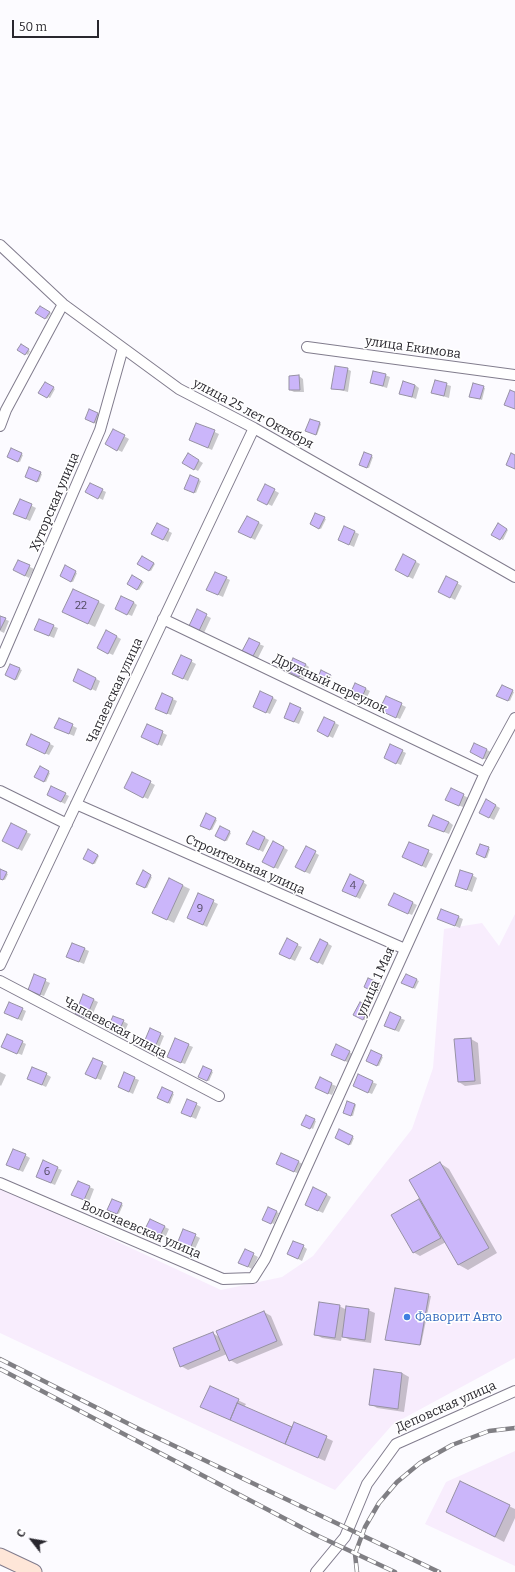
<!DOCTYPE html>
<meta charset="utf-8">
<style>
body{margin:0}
#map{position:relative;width:515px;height:1572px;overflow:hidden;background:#fcfbff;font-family:Bitter,serif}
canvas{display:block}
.north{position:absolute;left:12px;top:1520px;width:40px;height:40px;-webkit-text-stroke:3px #fff;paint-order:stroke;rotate:301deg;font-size:11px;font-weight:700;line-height:16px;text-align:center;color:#29272e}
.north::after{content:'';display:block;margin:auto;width:14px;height:18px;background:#29272e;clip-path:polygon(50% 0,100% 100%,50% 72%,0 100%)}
.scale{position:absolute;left:12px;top:20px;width:87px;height:18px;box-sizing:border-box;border:2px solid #29272e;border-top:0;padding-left:5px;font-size:12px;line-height:14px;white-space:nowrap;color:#29272e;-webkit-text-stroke:3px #fff;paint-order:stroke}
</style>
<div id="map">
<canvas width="515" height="1572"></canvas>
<div class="north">С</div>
<div class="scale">50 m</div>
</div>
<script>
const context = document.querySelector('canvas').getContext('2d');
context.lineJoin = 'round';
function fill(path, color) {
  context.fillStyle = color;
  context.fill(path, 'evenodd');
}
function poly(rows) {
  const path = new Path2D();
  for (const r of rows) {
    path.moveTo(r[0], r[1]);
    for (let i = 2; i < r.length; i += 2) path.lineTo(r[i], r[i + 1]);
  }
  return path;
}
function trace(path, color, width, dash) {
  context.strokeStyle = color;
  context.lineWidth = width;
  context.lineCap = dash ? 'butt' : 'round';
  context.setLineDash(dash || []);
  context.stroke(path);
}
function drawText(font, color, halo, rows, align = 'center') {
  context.font = font + ' Bitter,serif';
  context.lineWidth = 3;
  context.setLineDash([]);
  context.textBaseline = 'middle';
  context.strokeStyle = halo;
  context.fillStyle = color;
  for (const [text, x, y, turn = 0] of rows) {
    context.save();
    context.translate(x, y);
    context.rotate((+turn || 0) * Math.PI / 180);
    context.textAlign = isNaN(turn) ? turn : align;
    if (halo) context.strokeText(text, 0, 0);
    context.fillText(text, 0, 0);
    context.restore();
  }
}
const industrial = poly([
 [515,914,515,1358,393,1424,335,1490,0,1333,0,1187,221,1290,282,1277,313,1256,412,1129,433,1068,444,929,482,923,499,946],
 [515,1451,515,1566,425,1524,446,1482]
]);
const shadow = poly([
 [40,307,51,313,47,319,36,313],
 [21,346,30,351,28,355,18,350],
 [347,369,351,371,348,392,332,388],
 [385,375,390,377,387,388,371,383],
 [299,376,303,379,304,392,294,392,290,390],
 [435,381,451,386,449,398,432,393],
 [45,383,55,389,50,398,40,393],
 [415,385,419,388,416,399,400,393],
 [483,387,485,388,482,400,472,397],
 [90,410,99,415,96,424,86,419],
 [320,423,321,424,317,435,308,432],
 [197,424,219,434,212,450,190,440],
 [113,430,129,439,122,452,106,444],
 [11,449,23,455,20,462,8,457],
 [188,454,203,463,198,471,183,463],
 [371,456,373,457,369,468,362,466],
 [29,468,42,474,39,482,26,476],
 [191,476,201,481,196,493,185,488],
 [265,485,279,493,272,506,258,499],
 [102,490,106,492,103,500,91,494],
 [20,500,36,508,30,521,19,516],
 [316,514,326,519,321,529,311,524],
 [247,517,263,525,255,540,240,532],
 [157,525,172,533,168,542,153,534],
 [498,525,508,530,503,540,492,534],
 [344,527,359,534,354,547,339,540],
 [403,555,420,564,413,579,396,570],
 [142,557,155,564,151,571,138,564],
 [18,561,34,569,29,578,14,570],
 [65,567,77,573,73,582,61,576],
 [132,576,144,582,139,590,128,584],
 [446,577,462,586,455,600,439,591],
 [226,578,230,580,223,597,212,592],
 [74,590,105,605,95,627,70,615],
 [133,602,137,605,132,616,120,611],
 [197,611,211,618,203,635,194,630],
 [0,617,9,621,4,633,0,631],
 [53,626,58,628,54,638,40,632],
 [106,631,121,639,113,655,102,650],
 [259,644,264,646,257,660,247,655],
 [181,656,196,664,188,681,177,676],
 [305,664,309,667,304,679,293,673],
 [11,665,22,670,17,680,7,675],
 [79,670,100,681,96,691,77,682],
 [322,672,332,677,327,687,317,682],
 [356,684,370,691,364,703,354,699],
 [502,686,514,692,510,701,498,696],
 [261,692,277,700,270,714,259,709],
 [162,694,177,701,171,715,160,711],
 [386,697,406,707,400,719,385,712],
 [300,709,304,712,299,724,289,720],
 [325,718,339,725,333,738,323,733],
 [59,719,77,728,74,736,60,730],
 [147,725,167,735,162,746,147,739],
 [32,735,54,746,49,755,32,747],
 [475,744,491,752,487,760,475,754],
 [402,751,406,753,401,765,389,760],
 [40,768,50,773,46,782,36,777],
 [132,773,155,785,148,799,129,790],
 [65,794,69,796,65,804,52,797],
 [463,795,468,798,463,807,451,802],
 [487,801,500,808,494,820,480,813],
 [207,815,217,820,212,830,202,825],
 [449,822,453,825,449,834,434,828],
 [221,827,231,833,227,841,216,836],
 [26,832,31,834,22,851,7,843],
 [254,832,269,840,263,852,252,846],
 [273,842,288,850,278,869,267,864],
 [409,843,433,854,426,868,407,859],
 [306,848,319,855,310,874,301,870],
 [488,848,490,849,487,858,479,855],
 [88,851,99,856,95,864,84,859],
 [0,870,8,874,5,880,0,878],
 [143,872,152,877,147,888,137,884],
 [472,875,477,878,472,892,456,885],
 [169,879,190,889,174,923,160,916],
 [363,882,367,885,360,899,348,893],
 [199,895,218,904,207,927,192,920],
 [413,903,417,905,412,915,394,907],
 [442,910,463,919,460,928,443,921],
 [321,940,332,946,323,965,316,961],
 [73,944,89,951,84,964,72,959],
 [297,945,302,947,295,961,284,956],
 [406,975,419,981,415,989,403,983],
 [35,976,50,983,44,996,33,992],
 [369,980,381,985,378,993,365,987],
 [94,1000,98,1002,90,1020,80,1016],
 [360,1003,370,1008,365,1020,355,1015],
 [22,1009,26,1011,22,1021,5,1013],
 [400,1018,405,1020,399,1032,389,1028],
 [123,1021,128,1024,123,1035,113,1031],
 [160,1034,164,1036,157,1053,148,1049],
 [471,1039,478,1043,481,1084,465,1086,459,1082],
 [22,1042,26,1044,22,1055,7,1049],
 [188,1045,193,1047,185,1064,173,1059],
 [349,1052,353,1054,349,1063,337,1057],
 [371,1052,383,1057,379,1066,367,1061],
 [93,1059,107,1066,101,1080,91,1076],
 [203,1067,213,1072,209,1081,199,1077],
 [0,1072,6,1075,1,1086,0,1085],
 [46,1074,51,1077,46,1087,33,1081],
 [124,1074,139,1080,133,1094,123,1089],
 [320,1079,336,1086,332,1095,320,1090],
 [372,1082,377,1084,372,1094,358,1088],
 [162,1089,174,1094,170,1104,158,1098],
 [188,1100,201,1107,196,1119,187,1115],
 [355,1104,356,1105,353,1116,346,1114],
 [306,1116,316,1121,313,1129,303,1124],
 [339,1131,354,1138,351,1145,336,1138],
 [282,1154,303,1164,299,1174,282,1166],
 [25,1155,30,1158,23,1172,12,1167],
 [440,1163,449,1169,497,1253,468,1270,459,1265,446,1242,420,1256,413,1252,419,1200,423,1203],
 [57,1168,62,1170,55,1185,41,1179],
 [78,1182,94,1189,89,1202,77,1197],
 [314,1188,331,1197,323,1213,310,1207],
 [113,1200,123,1205,119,1214,109,1209],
 [268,1208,279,1213,274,1224,263,1219],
 [150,1220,169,1229,165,1238,151,1231],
 [184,1230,200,1238,194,1251,182,1246],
 [303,1246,307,1249,302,1261,292,1256],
 [245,1250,258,1257,252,1269,244,1265],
 [396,1290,431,1296,421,1345,388,1340],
 [339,1306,347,1310,368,1310,375,1313,371,1343,350,1340,342,1336,341,1341,322,1338,315,1334],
 [264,1312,271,1316,283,1345,237,1364,230,1360,227,1354,188,1370,181,1366,213,1333,220,1338],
 [375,1370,402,1373,409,1377,404,1412,377,1408,371,1404],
 [210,1387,246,1404,244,1407,292,1428,295,1423,333,1441,325,1461,202,1407],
 [461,1483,515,1509,515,1518,504,1542,456,1517]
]);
const building = poly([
 [40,306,50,312,45,319,35,313,40,306],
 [21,344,29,349,25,355,17,350,21,344],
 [335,366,348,368,344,390,331,389,335,366],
 [373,371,386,374,383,386,370,383,373,371],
 [299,375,300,390,289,390,289,376,299,375],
 [435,380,447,383,444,396,431,393,435,380],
 [403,381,415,385,412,397,399,394,403,381],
 [45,382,54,387,47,398,38,393,45,382],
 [473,383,484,386,480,399,469,397,473,383],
 [510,390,515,392,515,409,504,405,510,390],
 [89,409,98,413,94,423,85,419,89,409],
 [310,419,320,422,316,435,305,431,310,419],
 [196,423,215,430,208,448,189,440,196,423],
 [113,429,125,435,117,451,105,444,113,429],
 [11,448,22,453,18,462,7,457,11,448],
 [364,452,372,455,367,468,359,465,364,452],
 [188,453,199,460,194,470,182,463,188,453],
 [511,453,515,455,515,469,506,465,511,453],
 [29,467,41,472,37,482,25,477,29,467],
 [190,475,199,479,194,493,184,489,190,475],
 [90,483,103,489,98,499,85,492,90,483],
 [265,484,275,489,267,505,257,500,265,484],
 [20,499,32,504,26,519,13,514,20,499],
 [315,513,325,517,319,529,310,524,315,513],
 [247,516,259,522,251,538,238,532,247,516],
 [157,523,169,529,163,540,151,534,157,523],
 [498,523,507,529,500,540,491,535,498,523],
 [344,526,355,531,349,545,338,540,344,526],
 [403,554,416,561,408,577,395,570,403,554],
 [142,556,154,563,149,571,137,564,142,556],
 [18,560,30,565,25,576,13,570,18,560],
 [65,565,76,571,71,582,60,576,65,565],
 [215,572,227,577,218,595,206,590,215,572],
 [132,575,142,581,137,590,127,584,132,575],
 [446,576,458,582,450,598,438,592,446,576],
 [73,589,99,601,88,624,62,612,73,589],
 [121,596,134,602,127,615,115,609,121,596],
 [197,609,207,614,198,633,188,628,197,609],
 [0,616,6,618,0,630,0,616],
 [39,619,54,625,49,636,34,630,39,619],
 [106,630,117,636,108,654,97,648,106,630],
 [249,638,260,643,252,658,241,653,249,638],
 [181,655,192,660,183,679,172,674,181,655],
 [293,658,306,664,299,677,287,671,293,658],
 [10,664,20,668,15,680,5,675,10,664],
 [78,669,96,678,91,690,73,681,78,669],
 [321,670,331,675,325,687,316,682,321,670],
 [355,683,366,688,360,702,349,696,355,683],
 [502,685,513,690,508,701,496,696,502,685],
 [260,691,273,697,266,713,253,707,260,691],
 [162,693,173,698,167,714,155,709,162,693],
 [386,696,402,703,396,718,379,710,386,696],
 [290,703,301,708,294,722,284,718,290,703],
 [324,717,335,722,328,737,317,731,324,717],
 [59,718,73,724,69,734,54,728,59,718],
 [147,724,163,731,158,745,141,737,147,724],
 [31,734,50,743,45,754,26,745,31,734],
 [474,743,487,749,483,759,470,752,474,743],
 [390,744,403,750,396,764,384,758,390,744],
 [40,766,49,771,44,782,34,777,40,766],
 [132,772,151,781,143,798,124,788,132,772],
 [51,786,66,793,61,802,47,795,51,786],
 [451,788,464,794,459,806,445,800,451,788],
 [486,799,496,805,489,818,479,813,486,799],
 [206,813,216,818,210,830,200,826,206,813],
 [433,815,449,822,444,832,428,826,433,815],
 [11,823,27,831,18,849,2,841,11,823],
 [220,826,230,831,225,841,215,836,220,826],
 [253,831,265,837,259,850,246,844,253,831],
 [273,841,284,847,274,868,262,862,273,841],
 [409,842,429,850,422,866,402,857,409,842],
 [480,844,489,847,485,858,476,854,480,844],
 [306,846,316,851,305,872,295,867,306,846],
 [88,849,98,855,93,864,83,859,88,849],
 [0,869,7,872,3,880,0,879,0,869],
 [143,870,151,875,145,888,136,884,143,870],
 [460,870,473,874,467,890,455,886,460,870],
 [350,874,364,881,356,897,342,891,350,874],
 [169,878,183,885,167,920,152,913,169,878],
 [198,893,214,900,203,925,187,918,198,893],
 [394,893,413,902,408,914,388,905,394,893],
 [441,909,459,916,455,926,437,919,441,909],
 [287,938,298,944,290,959,279,954,287,938],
 [320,939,328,943,318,963,310,959,320,939],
 [72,943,85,948,79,962,66,957,72,943],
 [34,974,46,979,40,995,28,990,34,974],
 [406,974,417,979,413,988,401,983,406,974],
 [368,978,380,983,376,993,364,987,368,978],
 [83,994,94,999,86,1018,75,1014,83,994],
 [9,1002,23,1008,18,1019,4,1013,9,1002],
 [360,1002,369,1006,363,1020,353,1015,360,1002],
 [390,1012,401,1017,395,1030,384,1026,390,1012],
 [113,1016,124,1020,118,1033,107,1029,113,1016],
 [150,1028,161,1033,153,1052,142,1047,150,1028],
 [7,1034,23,1041,17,1054,1,1047,7,1034],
 [175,1038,189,1044,181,1063,167,1057,175,1038],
 [471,1038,475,1081,458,1082,454,1039,471,1038],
 [336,1044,350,1051,345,1061,331,1055,336,1044],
 [371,1050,382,1055,377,1066,366,1061,371,1050],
 [93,1058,103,1062,96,1079,85,1074,93,1058],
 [203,1066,212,1070,207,1081,198,1077,203,1066],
 [32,1067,47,1073,42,1085,27,1079,32,1067],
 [124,1072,135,1077,129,1092,118,1087,124,1072],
 [358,1074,373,1081,368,1093,353,1086,358,1074],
 [320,1077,332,1083,328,1094,315,1088,320,1077],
 [162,1087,173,1092,168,1103,157,1098,162,1087],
 [187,1099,197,1103,191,1117,181,1113,187,1099],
 [347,1101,355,1104,351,1116,343,1113,347,1101],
 [306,1115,315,1119,310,1129,301,1125,306,1115],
 [339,1129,353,1136,349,1145,335,1138,339,1129],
 [13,1149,26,1154,19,1170,6,1165,13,1149],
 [281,1153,299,1161,294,1172,276,1164,281,1153],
 [43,1160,58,1167,51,1183,36,1177,43,1160],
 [440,1162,489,1248,458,1265,409,1180,440,1162],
 [78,1181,90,1186,84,1200,71,1195,78,1181],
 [313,1187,327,1194,318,1211,305,1205,313,1187],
 [112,1199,122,1203,117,1214,107,1210,112,1199],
 [419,1199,441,1238,413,1253,391,1215,419,1199],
 [268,1207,277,1211,271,1224,262,1220,268,1207],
 [150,1219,165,1226,160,1236,145,1229,150,1219],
 [183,1229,196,1234,190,1249,177,1244,183,1229],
 [293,1241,304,1245,298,1259,287,1254,293,1241],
 [245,1249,254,1253,248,1267,238,1263,245,1249],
 [395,1288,429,1294,420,1345,385,1340,395,1288],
 [319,1302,340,1305,335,1338,314,1335,319,1302],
 [346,1306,369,1309,365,1340,342,1337,346,1306],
 [264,1311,277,1341,229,1361,216,1331,264,1311],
 [213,1332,220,1350,180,1367,173,1348,213,1332],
 [374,1369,402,1373,398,1409,369,1405,374,1369],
 [210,1386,239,1399,230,1420,200,1407,210,1386],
 [237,1403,292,1427,285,1444,230,1420,237,1403],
 [294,1422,327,1436,318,1458,285,1444,294,1422],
 [460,1481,510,1505,495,1537,446,1512,460,1481]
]);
const street = poly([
 [0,245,63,304,179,389,254,428,515,577],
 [307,347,515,375],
 [0,426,6,410,63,304],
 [163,619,485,773],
 [0,662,100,430,123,348],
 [0,791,67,824],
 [76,804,405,949],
 [0,965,254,428],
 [0,981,219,1096],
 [0,1183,223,1279,253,1278,265,1259,485,773,515,718],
 [316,1572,345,1537,367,1484,396,1444,515,1391]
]);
const secondary = poly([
 [0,1556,34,1572]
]);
const rail = poly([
 [0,1359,139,1429,439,1572],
 [0,1369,316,1535,395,1572],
 [357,1572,355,1554,365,1527,379,1503,397,1482,420,1463,452,1445,489,1431,515,1428]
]);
const markers = [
 [407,1317,4,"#3f7fe0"]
];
const numberNames = [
 ["22",81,606],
 ["4",353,886],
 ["9",200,909],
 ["6",47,1172]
];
const streetNames = [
 ["улица Екимова",413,348,8],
 ["улица 25 лет Октября",253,414,28],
 ["Хуторская улица",55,502,-67],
 ["Дружный переулок",330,684,25],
 ["Чапаевская улица",115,691,-65],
 ["Строительная улица",245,865,24],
 ["улица 1 Мая",376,982,-66],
 ["Чапаевская улица",115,1028,28],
 ["Волочаевская улица",141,1230,23],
 ["Деповская улица",446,1407,-24]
];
const shopNames = [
 ["Фаворит Авто",415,1317]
];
fill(industrial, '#f8edfd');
fill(shadow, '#0003');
fill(building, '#cbb6fa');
trace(building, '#9792a4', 1);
trace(street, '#817c8d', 12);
trace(secondary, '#817c8d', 17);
trace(street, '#fff', 10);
trace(secondary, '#fee6d8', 15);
trace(rail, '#807f84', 4.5);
trace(rail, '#fff', 3, [9]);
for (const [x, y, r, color] of markers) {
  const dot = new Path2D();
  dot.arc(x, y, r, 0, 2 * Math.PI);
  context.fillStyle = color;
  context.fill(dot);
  trace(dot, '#fff', 1.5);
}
drawText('11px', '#524b61', null, numberNames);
drawText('13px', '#29272e', '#fff', streetNames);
drawText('13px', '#366cbe', '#fff', shopNames, 'left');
</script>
